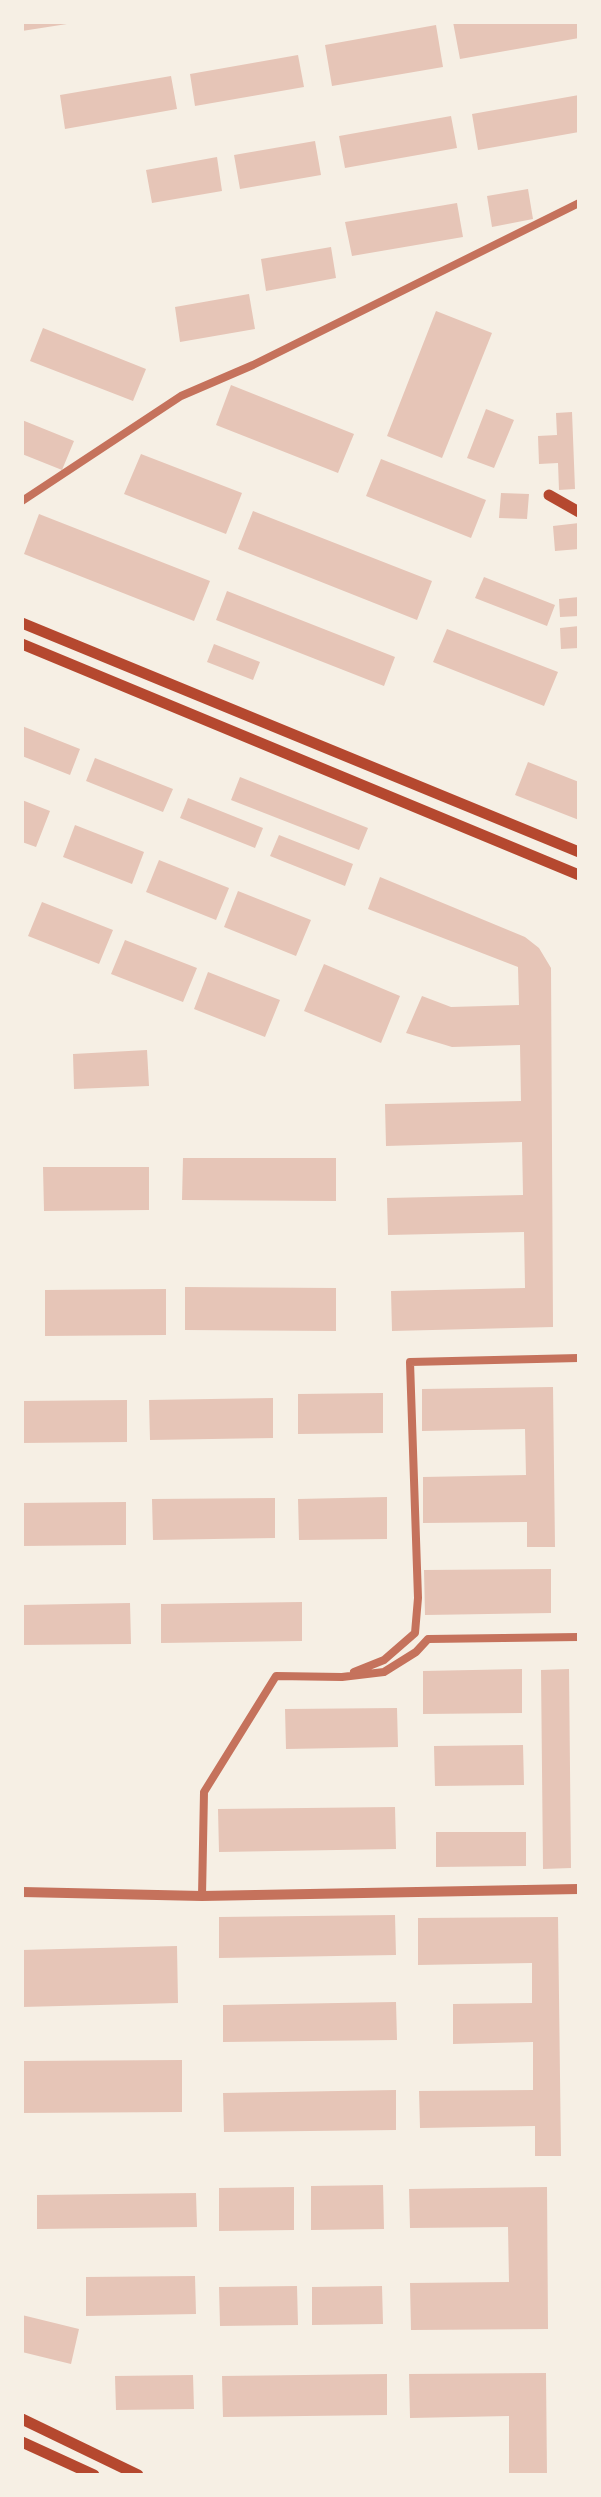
<!DOCTYPE html>
<style>
body{margin:0}
#map{position:relative;width:601px;height:2497px;overflow:hidden;background:#f6efe4;font-family:Spectral,serif}
canvas{display:block}
.frame{position:absolute;inset:0;border:24px solid #f6efe4;pointer-events:none}
</style>
<div id="map">
<canvas width="601" height="2497"></canvas>
<div class="frame"></div>
</div>
<script>
const context = document.querySelector('canvas').getContext('2d');
context.lineJoin = 'round';
function fill(path, color) {
  context.fillStyle = color;
  context.fill(path, 'evenodd');
}
function poly(rows) {
  const path = new Path2D();
  for (const r of rows) {
    path.moveTo(r[0], r[1]);
    for (let i = 2; i < r.length; i += 2) path.lineTo(r[i], r[i + 1]);
  }
  return path;
}
function trace(path, color, width, dash) {
  context.strokeStyle = color;
  context.lineWidth = width;
  context.lineCap = dash ? 'butt' : 'round';
  context.setLineDash(dash || []);
  context.stroke(path);
}
const building = poly([
 [22,22,67,22,67,24,22,31],
 [453,22,579,22,579,38,460,59],
 [436,25,443,67,332,86,325,45],
 [298,55,304,87,195,106,190,74],
 [171,76,177,109,65,129,60,95],
 [579,95,579,132,478,150,472,114],
 [451,116,457,148,345,168,339,136],
 [315,141,321,175,240,189,234,155],
 [217,157,222,191,152,203,146,170],
 [528,189,533,219,492,227,487,196],
 [457,203,463,237,352,256,345,222],
 [331,247,336,278,266,291,261,259],
 [249,294,255,329,180,342,175,307],
 [436,311,492,333,442,458,387,436],
 [43,328,146,369,133,401,30,361],
 [231,385,354,434,338,473,216,425],
 [486,409,514,420,494,468,467,458],
 [572,412,575,489,559,490,558,463,539,464,538,436,557,435,556,413],
 [22,420,74,441,62,470,22,454],
 [141,454,242,493,226,534,124,494],
 [381,459,486,500,471,538,366,496],
 [501,493,529,494,527,519,499,518],
 [253,511,432,581,417,620,238,549],
 [39,514,210,581,194,621,24,554],
 [579,523,579,549,555,551,553,526],
 [484,577,555,605,547,626,475,598],
 [227,591,395,657,384,686,216,620],
 [579,597,579,616,560,617,559,599],
 [579,626,579,648,561,649,560,628],
 [447,629,558,672,544,706,433,662],
 [214,644,260,662,253,680,207,662],
 [22,726,80,749,70,775,22,756],
 [95,758,173,789,163,812,86,781],
 [528,762,579,782,579,820,515,795],
 [240,777,368,828,359,850,231,800],
 [188,798,263,828,255,848,180,818],
 [22,800,50,811,36,847,22,842],
 [75,825,144,852,132,884,63,857],
 [279,835,353,864,345,886,270,856],
 [159,860,229,888,216,920,146,892],
 [380,877,525,937,539,948,551,968,553,1327,392,1331,391,1291,525,1288,524,1232,388,1235,387,1198,523,1195,522,1142,386,1146,385,1104,521,1101,520,1045,452,1047,406,1033,422,996,451,1007,519,1005,518,967,368,909],
 [238,891,311,920,296,956,224,927],
 [42,902,113,930,99,964,28,936],
 [125,940,197,968,183,1002,111,974],
 [324,964,400,996,381,1043,304,1011],
 [208,972,280,1000,265,1037,194,1009],
 [147,1050,149,1086,74,1089,73,1054],
 [183,1158,336,1158,336,1201,182,1200],
 [43,1167,149,1167,149,1210,44,1211],
 [185,1287,336,1288,336,1331,185,1330],
 [166,1289,166,1335,45,1336,45,1290],
 [553,1387,555,1547,527,1547,527,1522,423,1523,423,1477,526,1475,525,1429,422,1431,422,1389],
 [383,1393,383,1433,298,1434,298,1394],
 [273,1398,273,1438,150,1440,149,1400],
 [127,1400,127,1442,22,1443,22,1401],
 [387,1497,387,1539,299,1540,298,1499],
 [275,1498,275,1538,153,1540,152,1499],
 [126,1502,126,1545,22,1546,22,1503],
 [551,1569,551,1613,425,1615,424,1570],
 [302,1602,302,1641,161,1643,161,1604],
 [130,1603,131,1644,22,1645,22,1605],
 [522,1669,522,1713,423,1714,423,1671],
 [569,1669,571,1868,543,1869,541,1670],
 [397,1708,398,1747,286,1749,285,1709],
 [523,1745,524,1785,435,1786,434,1746],
 [395,1807,396,1849,219,1852,218,1809],
 [436,1832,526,1832,526,1866,436,1867],
 [395,1915,396,1955,219,1958,219,1917],
 [558,1917,561,2156,535,2156,535,2126,420,2128,419,2091,533,2090,533,2042,453,2044,453,2004,532,2003,532,1963,418,1965,418,1918],
 [177,1946,178,2003,22,2007,22,1950],
 [396,2002,397,2040,223,2042,223,2005],
 [182,2060,182,2112,22,2113,22,2061],
 [396,2090,396,2130,224,2132,223,2093],
 [383,2185,384,2229,311,2230,311,2186],
 [294,2187,294,2230,219,2231,219,2188],
 [547,2187,548,2329,411,2330,410,2283,509,2282,508,2227,410,2228,409,2189],
 [196,2193,197,2227,37,2229,37,2195],
 [195,2276,196,2314,86,2316,86,2277],
 [297,2286,298,2325,220,2326,219,2287],
 [382,2286,383,2324,312,2325,312,2287],
 [22,2315,79,2329,71,2364,22,2352],
 [546,2373,547,2475,509,2475,509,2416,410,2418,409,2374],
 [387,2374,387,2415,223,2417,222,2376],
 [193,2375,194,2409,116,2410,115,2376]
]);
const minor = poly([
 [22,501,181,396,253,365,579,203],
 [354,1672,384,1660,415,1633,418,1598,410,1362,579,1358],
 [202,1896,204,1792,276,1676,342,1677,384,1672,416,1652,428,1639,579,1637]
]);
const tertiary = poly([
 [22,1892,202,1896,579,1889]
]);
const secondary = poly([
 [549,495,579,512],
 [22,623,579,852],
 [22,644,579,875],
 [22,2419,138,2475],
 [22,2442,94,2475]
]);
fill(building, '#e6c5b7');
trace(minor, '#c5725c', 8);
trace(tertiary, '#c5725c', 10);
trace(secondary, '#b5482f', 11);
</script>
